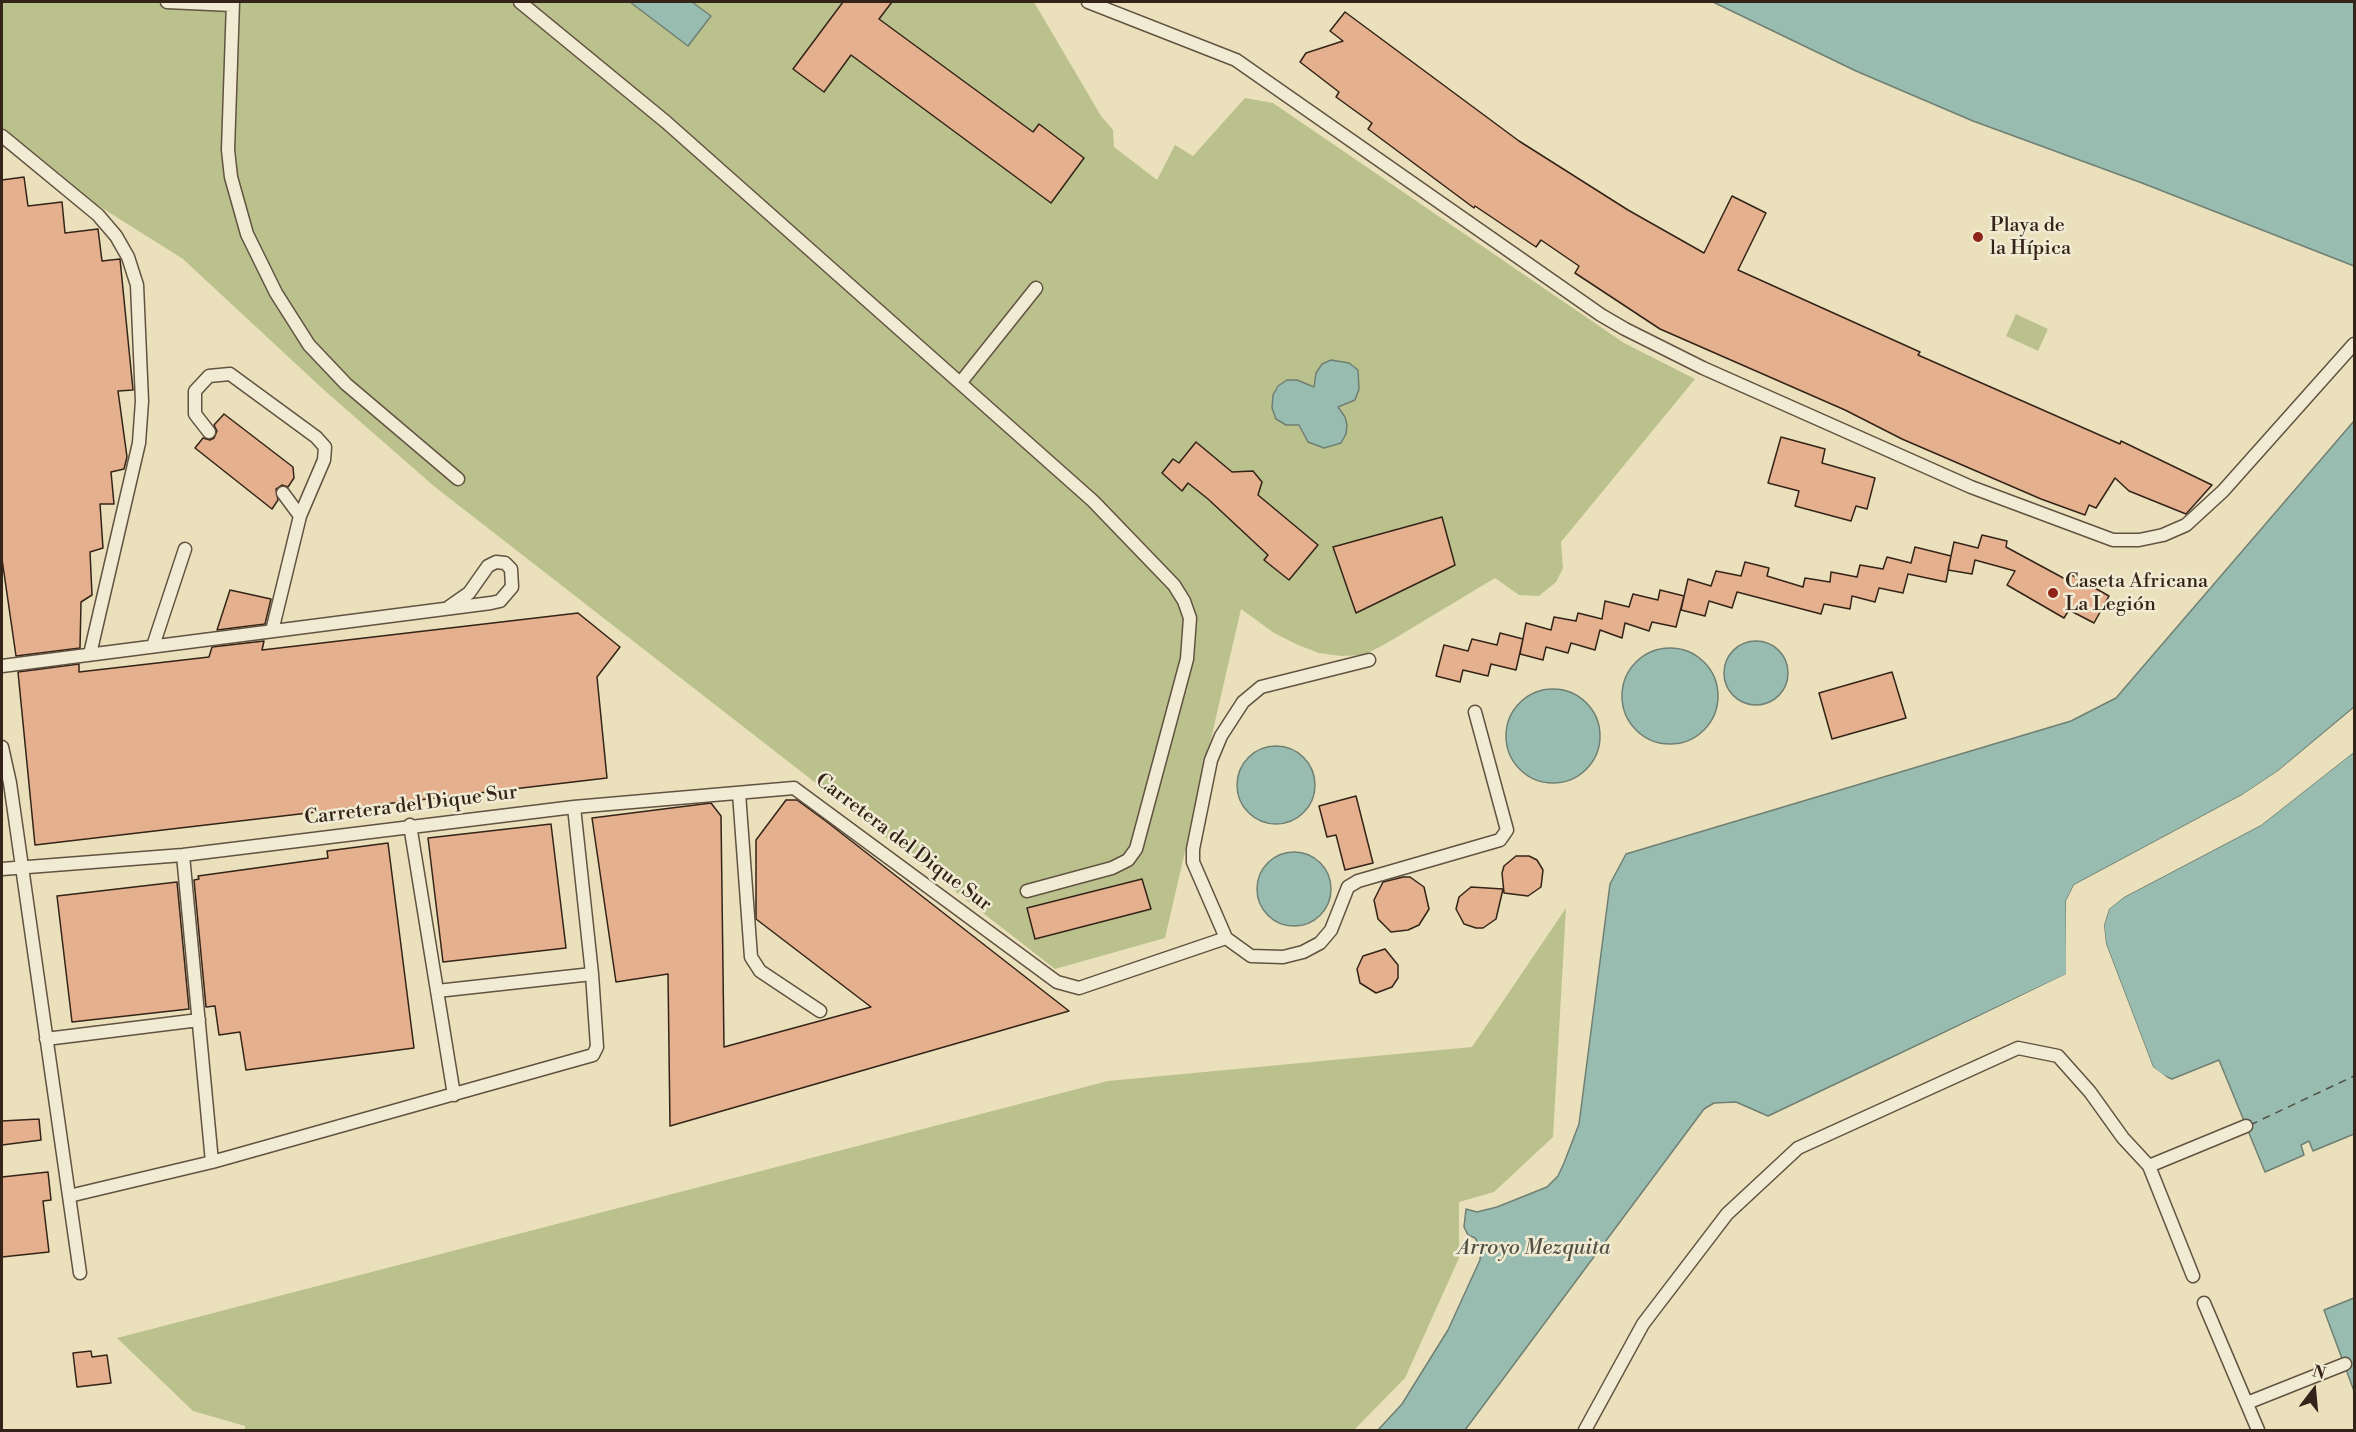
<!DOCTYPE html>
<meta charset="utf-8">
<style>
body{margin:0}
#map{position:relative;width:2356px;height:1432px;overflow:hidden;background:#eae0bb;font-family:"Libre Bodoni",serif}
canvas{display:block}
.frame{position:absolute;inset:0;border:3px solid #332318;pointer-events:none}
.north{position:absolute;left:2284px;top:1360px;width:60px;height:60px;-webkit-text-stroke:4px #f1ebd3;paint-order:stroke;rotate:16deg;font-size:16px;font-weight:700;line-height:24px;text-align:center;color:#332318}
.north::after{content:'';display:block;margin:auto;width:21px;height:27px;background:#332318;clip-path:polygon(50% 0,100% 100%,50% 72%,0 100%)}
</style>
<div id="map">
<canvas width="2356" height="1432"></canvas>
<div class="frame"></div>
<div class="north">N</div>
</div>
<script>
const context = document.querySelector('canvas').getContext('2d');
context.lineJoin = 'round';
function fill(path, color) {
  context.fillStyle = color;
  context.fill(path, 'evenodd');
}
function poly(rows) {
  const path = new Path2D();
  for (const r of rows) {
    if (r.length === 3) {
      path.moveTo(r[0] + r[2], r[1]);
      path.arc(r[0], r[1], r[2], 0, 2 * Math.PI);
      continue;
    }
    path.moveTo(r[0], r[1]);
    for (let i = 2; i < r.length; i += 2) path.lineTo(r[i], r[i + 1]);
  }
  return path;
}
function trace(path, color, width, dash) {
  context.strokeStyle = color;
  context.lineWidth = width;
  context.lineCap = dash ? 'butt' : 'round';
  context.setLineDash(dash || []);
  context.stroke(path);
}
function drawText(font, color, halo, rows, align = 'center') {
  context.font = font + ' "Libre Bodoni",serif';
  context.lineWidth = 5;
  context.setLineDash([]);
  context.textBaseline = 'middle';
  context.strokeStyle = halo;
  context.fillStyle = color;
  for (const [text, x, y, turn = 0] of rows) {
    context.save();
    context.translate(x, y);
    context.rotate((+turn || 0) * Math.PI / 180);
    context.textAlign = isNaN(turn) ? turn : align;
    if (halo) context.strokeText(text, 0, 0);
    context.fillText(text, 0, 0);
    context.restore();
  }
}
const green = poly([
 [2,2,1034,2,1101,116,1113,130,1114,147,1157,180,1175,145,1193,156,1245,98,1273,103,1624,343,1695,379,1561,542,1563,568,1556,582,1539,596,1519,595,1495,578,1387,643,1364,655,1341,656,1319,653,1298,645,1274,633,1241,609,1165,938,1055,969,435,487,324,390,183,259,2,145],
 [2016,314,2048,329,2038,351,2006,336],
 [1566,908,1553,1137,1494,1192,1459,1202,1459,1258,1405,1378,1354,1430,245,1430,245,1426,193,1411,117,1338,1108,1081,1472,1047]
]);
const water = poly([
 [630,2,692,2,711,16,688,46,630,2],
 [1713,2,2354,2,2354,266,2142,183,1973,121,1856,71,1713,2],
 [1331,360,1349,363,1358,370,1359,389,1355,400,1338,407,1345,417,1347,425,1346,434,1341,443,1324,448,1308,442,1299,425,1286,425,1276,419,1272,408,1273,395,1278,386,1287,380,1297,380,1314,387,1316,373,1322,364,1331,360],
 [2354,421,2354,707,2278,771,2242,795,2074,885,2066,901,2067,974,1768,1116,1736,1102,1714,1103,1704,1109,1465,1430,1378,1430,1402,1404,1448,1330,1480,1260,1481,1248,1475,1238,1468,1235,1464,1227,1466,1209,1477,1212,1497,1207,1547,1187,1558,1176,1564,1163,1579,1124,1610,884,1626,854,2071,721,2116,698,2354,421],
 [1756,673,32],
 [1670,696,48],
 [1553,736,47],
 [1276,785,39],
 [2354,752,2354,1134,2313,1151,2309,1141,2301,1145,2304,1155,2265,1172,2219,1060,2172,1079,2162,1075,2153,1067,2106,944,2104,925,2109,909,2124,897,2261,825,2354,752],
 [1294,889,37],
 [2354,1298,2354,1391,2324,1310,2354,1298]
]);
const pier = poly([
 [2354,708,2354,711,2280,773,2243,798,2076,887,2069,902,2068,976,1767,1119,2066,974,2066,901,2074,885,2242,795,2278,771],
 [2354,749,2354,752,2261,825,2124,897,2109,909,2104,925,2106,944,2153,1067,2173,1082,2160,1078,2151,1068,2103,945,2101,924,2106,907,2122,894,2259,822]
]);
const ferry = poly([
 [2250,1125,2354,1076]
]);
const building = poly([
 [843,2,892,2,879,19,1033,132,1039,124,1084,158,1051,203,851,55,824,92,793,69,843,2],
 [1345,12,1519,141,1628,210,1704,253,1732,196,1766,213,1738,270,1920,352,1918,355,2120,444,2121,441,2212,485,2186,514,2129,491,2115,478,2096,508,2089,505,2085,515,2041,499,1902,439,1845,410,1660,329,1575,273,1579,266,1541,240,1536,247,1475,206,1474,208,1368,129,1372,123,1336,97,1339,92,1300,62,1306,53,1343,41,1330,31,1345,12],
 [24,177,28,206,62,202,65,233,98,229,102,261,120,259,133,390,118,391,127,457,124,469,111,472,114,504,100,504,103,548,90,552,92,595,81,602,80,648,16,656,2,559,2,180,24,177],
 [224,414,293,467,294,478,288,487,282,485,276,489,278,500,272,509,195,448,203,438,210,440,214,438,217,431,214,425,224,414],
 [1781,437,1825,449,1822,463,1875,478,1867,509,1856,506,1851,521,1795,506,1799,491,1768,483,1781,437],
 [1196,442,1232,472,1253,471,1262,482,1258,495,1318,545,1289,580,1264,560,1268,555,1208,499,1188,483,1182,491,1162,473,1173,459,1179,463,1196,442],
 [1442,517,1455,565,1356,613,1333,547,1442,517],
 [1982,535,2007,541,2006,547,2067,580,2070,574,2109,596,2094,623,2069,610,2064,618,2007,585,2015,571,1975,560,1972,574,1948,570,1954,542,1978,548,1982,535],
 [1915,547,1951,556,1946,582,1908,574,1903,593,1879,588,1875,602,1852,596,1850,609,1824,604,1821,614,1737,592,1732,608,1709,601,1705,616,1681,610,1688,579,1711,586,1716,571,1741,576,1745,562,1769,568,1767,576,1803,587,1805,578,1830,582,1831,572,1857,577,1860,565,1883,569,1887,557,1911,563,1915,547],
 [230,590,271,599,265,624,217,630,230,590],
 [1660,590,1684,596,1676,627,1652,622,1649,631,1625,623,1622,638,1600,630,1595,650,1571,643,1568,653,1546,647,1543,660,1520,654,1526,623,1551,630,1554,617,1576,621,1578,613,1602,619,1605,601,1629,607,1633,594,1658,600,1660,590],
 [578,613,620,647,597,677,607,778,35,845,18,672,79,664,79,672,209,657,212,647,264,641,262,650,578,613],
 [1500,633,1523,639,1516,670,1491,664,1488,676,1463,670,1460,682,1436,676,1444,645,1468,651,1472,639,1497,645,1500,633],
 [1892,672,1906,718,1832,739,1819,693,1892,672],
 [1356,796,1373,863,1345,870,1336,835,1327,837,1319,806,1356,796],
 [786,800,797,800,827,822,1069,1011,670,1126,668,974,616,982,592,818,711,803,721,816,724,1047,871,1007,756,919,756,840,786,800],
 [551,824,566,948,443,962,428,838,551,824],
 [388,843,414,1048,246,1070,240,1032,219,1035,215,1006,206,1007,194,880,199,879,198,876,328,858,327,851,388,843],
 [1516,856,1529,856,1537,860,1543,870,1541,887,1528,896,1504,893,1502,873,1504,866,1516,856],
 [1403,877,1410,877,1424,887,1429,909,1419,925,1408,930,1391,932,1378,919,1374,900,1383,882,1403,877],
 [1142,879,1151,909,1035,939,1027,908,1142,879],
 [177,882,189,1009,72,1022,57,896,177,882],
 [1471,887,1503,889,1496,919,1483,928,1476,928,1464,924,1456,909,1459,897,1471,887],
 [1385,949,1398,965,1398,978,1392,987,1376,993,1360,983,1357,969,1363,956,1385,949],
 [39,1119,41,1140,2,1145,2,1121,39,1119],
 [48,1172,51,1200,43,1201,49,1252,2,1257,2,1177,48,1172],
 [91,1351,92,1357,107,1355,111,1383,77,1387,73,1353,91,1351]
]);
const lane = poly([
 [167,2,232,5],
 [233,2,228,150,231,177,247,234,276,293,309,345,346,384,458,479],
 [520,2,666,122,1093,501,1174,585,1184,601,1190,618,1187,659,1136,849,1128,860,1112,868,1027,891],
 [1088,2,1236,60,1601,315,1625,329,1703,368,1971,487,2113,540,2139,540,2163,535,2186,525,2223,491,2354,344],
 [2,136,98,215,116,236,128,257,137,285,142,401,139,443,90,654],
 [961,382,1036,288],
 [209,432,195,414,195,391,209,376,230,374,316,437,325,447,324,460,300,516,272,631],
 [283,493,300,516],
 [153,646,185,549],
 [2,666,491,603,500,601,512,587,511,569,505,563,496,562,488,566,469,593,449,607],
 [2,747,10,783,80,1273],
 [739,793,751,957,760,971,820,1011],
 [410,825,454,1095],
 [183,855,212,1162],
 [2,869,183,855,574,807,794,788,1057,982,1079,988,1226,938,1251,956,1283,957,1303,952,1320,943,1331,930,1348,887,1358,881,1500,840,1507,830,1475,712],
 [1226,938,1193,862,1193,849,1211,760,1221,736,1243,702,1261,687,1369,660],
 [437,991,592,974],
 [46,1039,199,1020],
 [2149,1166,2246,1126],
 [69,1196,212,1162,593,1055,597,1047,592,974,574,807],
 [2204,1303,2258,1430],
 [2247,1403,2345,1364],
 [1585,1430,1643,1324,1727,1214,1798,1148,2018,1048,2058,1056,2090,1092,2123,1138,2149,1166,2193,1276]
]);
const markers = [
 [1978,237,6,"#8f2418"],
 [2053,593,6,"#8f2418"]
];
const poiNames = [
 ["Playa de",1990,226],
 ["la Hípica",1990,249],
 ["Caseta Africana",2065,582],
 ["La Legión",2065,605]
];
const streetNames = [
 ["Carretera del Dique Sur",411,806,-7],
 ["Carretera del Dique Sur",903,843,37]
];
const waterNames = [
 ["Arroyo Mezquita",1534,1249]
];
fill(green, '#bbc18d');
fill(water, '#98bdb0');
trace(water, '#707f73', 1.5);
fill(pier, '#eae0bb');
trace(ferry, '#515146', 1.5, [8, 6]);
fill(building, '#e4b08d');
trace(building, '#332318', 1.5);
trace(lane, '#615241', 15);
trace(lane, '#f1ebd3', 12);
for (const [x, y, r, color] of markers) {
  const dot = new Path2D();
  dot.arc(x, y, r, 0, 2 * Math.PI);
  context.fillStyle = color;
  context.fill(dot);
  trace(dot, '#f1ebd3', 2);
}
drawText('20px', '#332318', '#f1ebd3', poiNames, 'left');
drawText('20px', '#332318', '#f1ebd3', streetNames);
drawText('italic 21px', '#515146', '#f1ebd3', waterNames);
</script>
